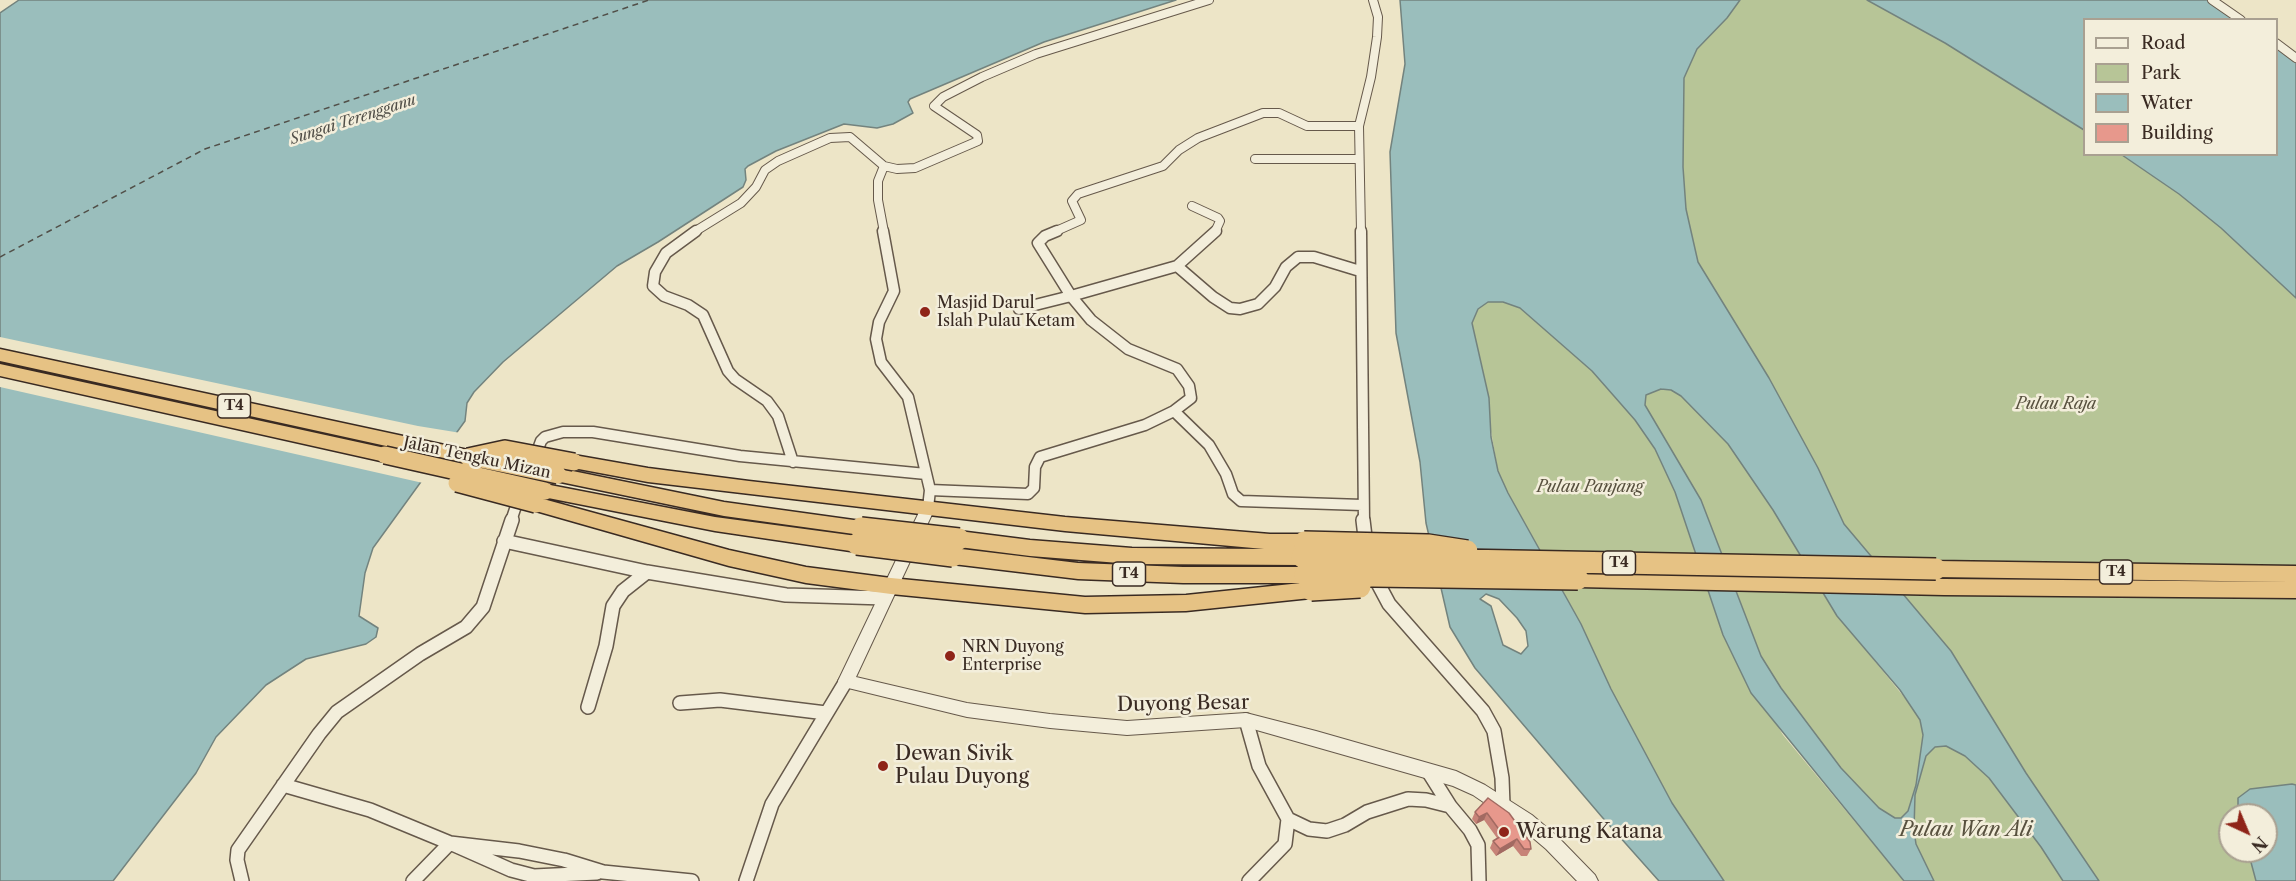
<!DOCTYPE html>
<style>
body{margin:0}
#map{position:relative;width:2296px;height:881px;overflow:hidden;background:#ede5c7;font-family:"Libre Caslon Text",serif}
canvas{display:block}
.legend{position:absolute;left:2083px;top:18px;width:195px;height:138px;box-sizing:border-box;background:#f3eedb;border:2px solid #a9a091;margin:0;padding:8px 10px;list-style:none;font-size:18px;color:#392a22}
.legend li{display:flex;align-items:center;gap:12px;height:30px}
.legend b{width:30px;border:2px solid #a9a091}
.north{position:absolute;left:2218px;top:803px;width:60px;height:60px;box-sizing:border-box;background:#f3eedb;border:2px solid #a9a091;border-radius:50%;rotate:136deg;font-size:16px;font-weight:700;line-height:24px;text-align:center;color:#392a22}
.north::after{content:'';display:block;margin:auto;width:21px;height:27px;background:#8f2418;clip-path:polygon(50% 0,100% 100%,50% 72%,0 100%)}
</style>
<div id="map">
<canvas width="2296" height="881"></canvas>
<ul class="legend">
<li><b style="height:8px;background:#f3eedb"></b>Road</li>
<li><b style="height:16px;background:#b7c597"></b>Park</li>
<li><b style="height:16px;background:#9abebc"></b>Water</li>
<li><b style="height:16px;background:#e7988c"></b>Building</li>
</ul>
<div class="north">N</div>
</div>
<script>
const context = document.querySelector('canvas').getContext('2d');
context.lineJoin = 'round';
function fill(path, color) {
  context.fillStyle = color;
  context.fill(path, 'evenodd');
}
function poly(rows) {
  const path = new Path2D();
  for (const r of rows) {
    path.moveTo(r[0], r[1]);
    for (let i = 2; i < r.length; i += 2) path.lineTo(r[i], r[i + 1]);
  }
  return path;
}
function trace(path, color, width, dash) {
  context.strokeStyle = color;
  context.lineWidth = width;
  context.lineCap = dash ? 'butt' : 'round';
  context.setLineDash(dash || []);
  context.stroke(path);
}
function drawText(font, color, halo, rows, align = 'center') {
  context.font = font + ' "Libre Caslon Text",serif';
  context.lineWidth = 5;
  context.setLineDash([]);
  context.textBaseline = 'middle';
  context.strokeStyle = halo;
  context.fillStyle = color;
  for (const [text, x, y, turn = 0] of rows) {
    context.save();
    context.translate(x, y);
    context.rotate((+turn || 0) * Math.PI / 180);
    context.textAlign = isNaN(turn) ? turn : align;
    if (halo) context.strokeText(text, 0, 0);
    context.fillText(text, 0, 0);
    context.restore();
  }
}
const green = poly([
 [1507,0,1867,0,1945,43,2084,130,2084,154,2122,155,2179,194,2221,228,2296,298,2296,785,2292,784,2238,798,2238,815,2230,815,2230,851,2248,851,2256,881,2099,881,2026,773,1838,616,1913,708,1920,720,1923,735,1916,785,1908,811,1901,818,1895,818,1879,808,1841,768,1781,688,1761,656,1701,500,1645,405],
 [1488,302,1503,302,1520,308,1592,371,1635,420,1655,449,1675,492,1723,635,1783,735,1904,881,1724,881,1672,803,1611,689,1581,624,1508,493,1498,471,1472,323,1478,309],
 [1947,746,1965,756,1989,778,2041,847,2063,881,1934,881,1916,844,1914,830,1915,795,1926,756,1935,747]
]);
const water = poly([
 [19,0,1176,0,1044,42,910,99,908,102,913,113,893,124,877,128,844,124,776,151,748,166,745,169,746,180,743,187,658,242,617,266,503,362,474,392,467,403,465,421,373,548,365,573,359,616,378,628,376,637,366,644,306,659,266,685,216,737,196,773,113,881,0,881,0,13,19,0],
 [1400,0,1740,0,1727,18,1697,49,1684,78,1683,167,1686,209,1698,262,1769,378,1818,468,1844,524,1951,651,2026,773,2099,881,2063,881,2041,847,1989,778,1965,756,1946,746,1935,747,1926,756,1915,795,1914,830,1916,844,1934,881,1904,881,1751,693,1723,635,1675,492,1655,449,1635,420,1592,371,1520,308,1503,302,1488,302,1478,309,1472,323,1489,398,1491,437,1498,471,1508,493,1581,624,1611,689,1672,803,1724,881,1659,881,1602,817,1475,668,1450,627,1426,523,1420,462,1396,333,1390,152,1405,64,1400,0],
 [1661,389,1671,390,1681,396,1728,444,1773,510,1837,616,1900,690,1920,720,1923,735,1916,785,1908,811,1901,818,1895,818,1879,808,1841,768,1781,688,1761,656,1701,500,1645,405,1646,395,1661,389],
 [1486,594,1499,599,1517,618,1526,631,1528,646,1521,654,1503,645,1491,606,1480,599,1486,594],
 [1867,0,2209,0,2237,19,2084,20,2084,130,1945,43,1867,0],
 [2277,46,2296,62,2296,298,2221,228,2179,194,2122,155,2276,154,2277,46],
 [2292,784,2296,785,2296,881,2256,881,2248,851,2266,851,2266,815,2238,815,2238,798,2250,789,2292,784]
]);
const pier = poly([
 [0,337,418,426,461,433,423,483,0,387]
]);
const ferry = poly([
 [0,257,205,149,649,0]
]);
const minorFar2 = poly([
 [2212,0,2241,20],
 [2276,43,2296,58],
 [1255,159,1359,159],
 [1192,206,1218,218,1220,221,1215,232],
 [694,232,741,203,756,187,765,170,778,161,830,138,850,137,884,166,897,169,915,168,978,141,977,135,934,106,943,97,982,77,1036,54,1209,0],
 [884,232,878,200,878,181,884,166],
 [1054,232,1081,220,1072,201,1078,194,1163,166,1179,150,1198,138,1263,113,1279,113,1307,126,1359,126],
 [1361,232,1359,126,1371,77,1377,37,1378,17,1373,0]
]);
const minorFar1 = poly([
 [696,231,666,253,655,272,653,286,664,296,688,305,703,315,728,371,735,379,767,401,778,416,793,462],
 [883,231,894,291,879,322,876,339,881,362,908,397,930,490,928,508],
 [1216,231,1177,266,1213,297,1230,308,1240,309,1258,304,1275,287,1286,267,1298,257,1314,257,1360,271],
 [1361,231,1364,521],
 [1019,309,1071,296,1038,243,1045,236,1057,231],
 [1174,411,1209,445,1226,474,1233,494,1241,501,1362,505],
 [534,460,541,441,545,437,563,432,593,432,740,456,926,474],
 [930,490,1028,494,1034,488,1035,467,1040,457,1145,425,1174,411,1191,398,1189,386,1177,369,1128,349,1091,320,1071,296,1177,266],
 [511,521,520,494]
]);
const minor = poly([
 [1363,520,1366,545],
 [504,541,647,572,786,595,885,598],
 [1373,574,1389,604,1483,711,1494,731,1502,778,1503,805],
 [680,703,720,700,826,713],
 [588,707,606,646,613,606,623,591,647,572],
 [1246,720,1259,766,1288,819,1285,844,1249,881],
 [283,785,370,810,450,843,519,851,564,860,603,872,692,881],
 [1450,806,1470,830,1478,845,1479,881],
 [1288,819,1309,829,1327,831,1345,825,1367,812,1408,799,1426,800,1450,806,1428,771],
 [242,881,237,860,238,850,319,734,337,712,420,654,466,627,483,607,512,520],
 [413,881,450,843,511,870,534,876,597,873],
 [746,881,772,804,846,681]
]);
const tertiary = poly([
 [928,503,933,504,935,508,856,677,967,703,1050,714,1127,721,1246,713,1316,731,1456,771,1485,785,1532,815,1558,837,1595,875,1598,881,1577,881,1546,849,1520,827,1473,795,1453,786,1246,727,1127,735,1050,728,967,717,840,686,838,681,921,508,923,504,928,503]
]);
const trunk = poly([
 [0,349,468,450,474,452,477,457,474,462,468,464,0,361,0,349],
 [0,364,385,448,391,450,394,455,391,460,385,462,0,376,0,364],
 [574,455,648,468,749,481,1065,517,1270,534,1304,534,1311,537,1314,542,1311,547,1303,550,1309,552,1312,557,1309,562,1302,565,1132,564,1030,556,959,547,952,544,949,539,952,534,959,531,1030,540,1132,548,1264,549,1065,531,648,482,568,467,565,462,568,457,574,455],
 [558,468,724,502,861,521,868,523,871,528,868,533,861,535,724,516,551,480,549,475,551,470,558,468],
 [545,484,715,517,857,536,864,539,867,544,864,549,857,552,715,531,538,496,536,491,538,486,545,484],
 [536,497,729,550,806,567,891,578,1085,597,1186,595,1301,583,1183,583,1078,579,953,564,946,561,943,556,946,551,953,548,1078,563,1183,567,1305,567,1312,569,1315,575,1312,581,1307,582,1318,584,1321,590,1318,596,1311,598,1186,611,1085,613,891,594,806,583,729,566,529,509,527,504,529,499,536,497],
 [1936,561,2296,566,2296,598,1944,595,1578,587,1571,585,1568,579,1571,573,1578,571,1944,579,2292,582,1936,577,1929,575,1926,569,1929,563,1936,561]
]);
const trunkBridgeFar1 = poly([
 [385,455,545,491],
 [468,457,505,449,574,462],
 [476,458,558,475],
 [457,483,536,504]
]);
const trunkBridge = poly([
 [861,528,959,539],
 [1304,542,1428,545,1467,551],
 [857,544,953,556],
 [1302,557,1936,569],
 [1305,575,1578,579],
 [1311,590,1360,587]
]);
const wall = poly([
 [1488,798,1531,849,1527,856,1521,856,1513,846,1496,856,1490,848,1493,841,1497,838,1484,820,1476,824,1472,819,1475,812]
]);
const shadedWall = poly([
 [1487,813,1484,820,1476,824,1479,817],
 [1517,839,1513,846,1496,856,1500,849]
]);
const building = poly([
 [1488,798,1509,813,1530,842,1531,849,1524,849,1517,839,1500,849,1493,841,1503,835,1487,813,1479,817,1475,812,1488,798]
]);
const markers = [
 [925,312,6,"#8f2418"],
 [950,656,6,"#8f2418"],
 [883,766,6,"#8f2418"],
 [1504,832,6,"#8f2418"]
];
const farWaternames = [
 ["Sungai Terengganu",353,120,-18]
];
const shields = [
 [234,406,33],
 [1619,563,33],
 [2116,572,33],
 [1129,574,33]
];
const shieldNames = [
 ["T4",234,406],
 ["T4",1619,563],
 ["T4",2116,572],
 ["T4",1129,574]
];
const poiNames = [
 ["Masjid Darul",937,303],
 ["Islah Pulau Ketam",937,321],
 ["NRN Duyong",962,647],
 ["Enterprise",962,665]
];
const parkNames = [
 ["Pulau Raja",2056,404],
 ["Pulau Panjang",1590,487]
];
const streetNames = [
 ["Jalan Tengku Mizan",477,458,12]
];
const nearStreetnames = [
 ["Duyong Besar",1183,704,-1]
];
const nearPoinames = [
 ["Dewan Sivik",895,754],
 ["Pulau Duyong",895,777],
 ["Warung Katana",1516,832]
];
const nearParknames = [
 ["Pulau Wan Ali",1966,830]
];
fill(green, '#b7c597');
fill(water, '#9abebc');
trace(water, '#73837e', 1.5);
fill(pier, '#ede5c7');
trace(ferry, '#514f48', 1.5, [6, 4.5]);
trace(minorFar2, '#66594b', 10);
trace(minorFar1, '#66594b', 13);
trace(minor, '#66594b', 16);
trace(tertiary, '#66594b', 2);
trace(trunk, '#392a22', 3);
trace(minorFar2, '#f3eedb', 8);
trace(minorFar1, '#f3eedb', 10);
trace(minor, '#f3eedb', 13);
fill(tertiary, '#f3eedb');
fill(trunk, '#e6c284');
trace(trunkBridgeFar1, '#392a22', 20, []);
trace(trunkBridge, '#392a22', 24, []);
trace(trunkBridgeFar1, '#e6c284', 17);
trace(trunkBridge, '#e6c284', 21);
fill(wall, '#c78378');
fill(shadedWall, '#a26a62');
fill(building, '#e7988c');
trace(building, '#a26a62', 1.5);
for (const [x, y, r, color] of markers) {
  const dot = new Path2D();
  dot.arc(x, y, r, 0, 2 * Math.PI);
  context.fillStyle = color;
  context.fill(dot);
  trace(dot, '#f3eedb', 2);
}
drawText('italic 15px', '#514f48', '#f3eedb', farWaternames);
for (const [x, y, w] of shields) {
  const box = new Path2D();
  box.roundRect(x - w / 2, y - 12, w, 24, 4.5);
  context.fillStyle = '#f3eedb';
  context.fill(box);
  trace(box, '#392a22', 1.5);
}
drawText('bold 15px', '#392a22', null, shieldNames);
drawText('16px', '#392a22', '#f3eedb', poiNames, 'left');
drawText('italic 16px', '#58513f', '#f3eedb', parkNames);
drawText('16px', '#392a22', '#f3eedb', streetNames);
drawText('20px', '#392a22', '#f3eedb', nearStreetnames);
drawText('20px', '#392a22', '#f3eedb', nearPoinames, 'left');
drawText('italic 20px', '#58513f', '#f3eedb', nearParknames);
</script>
